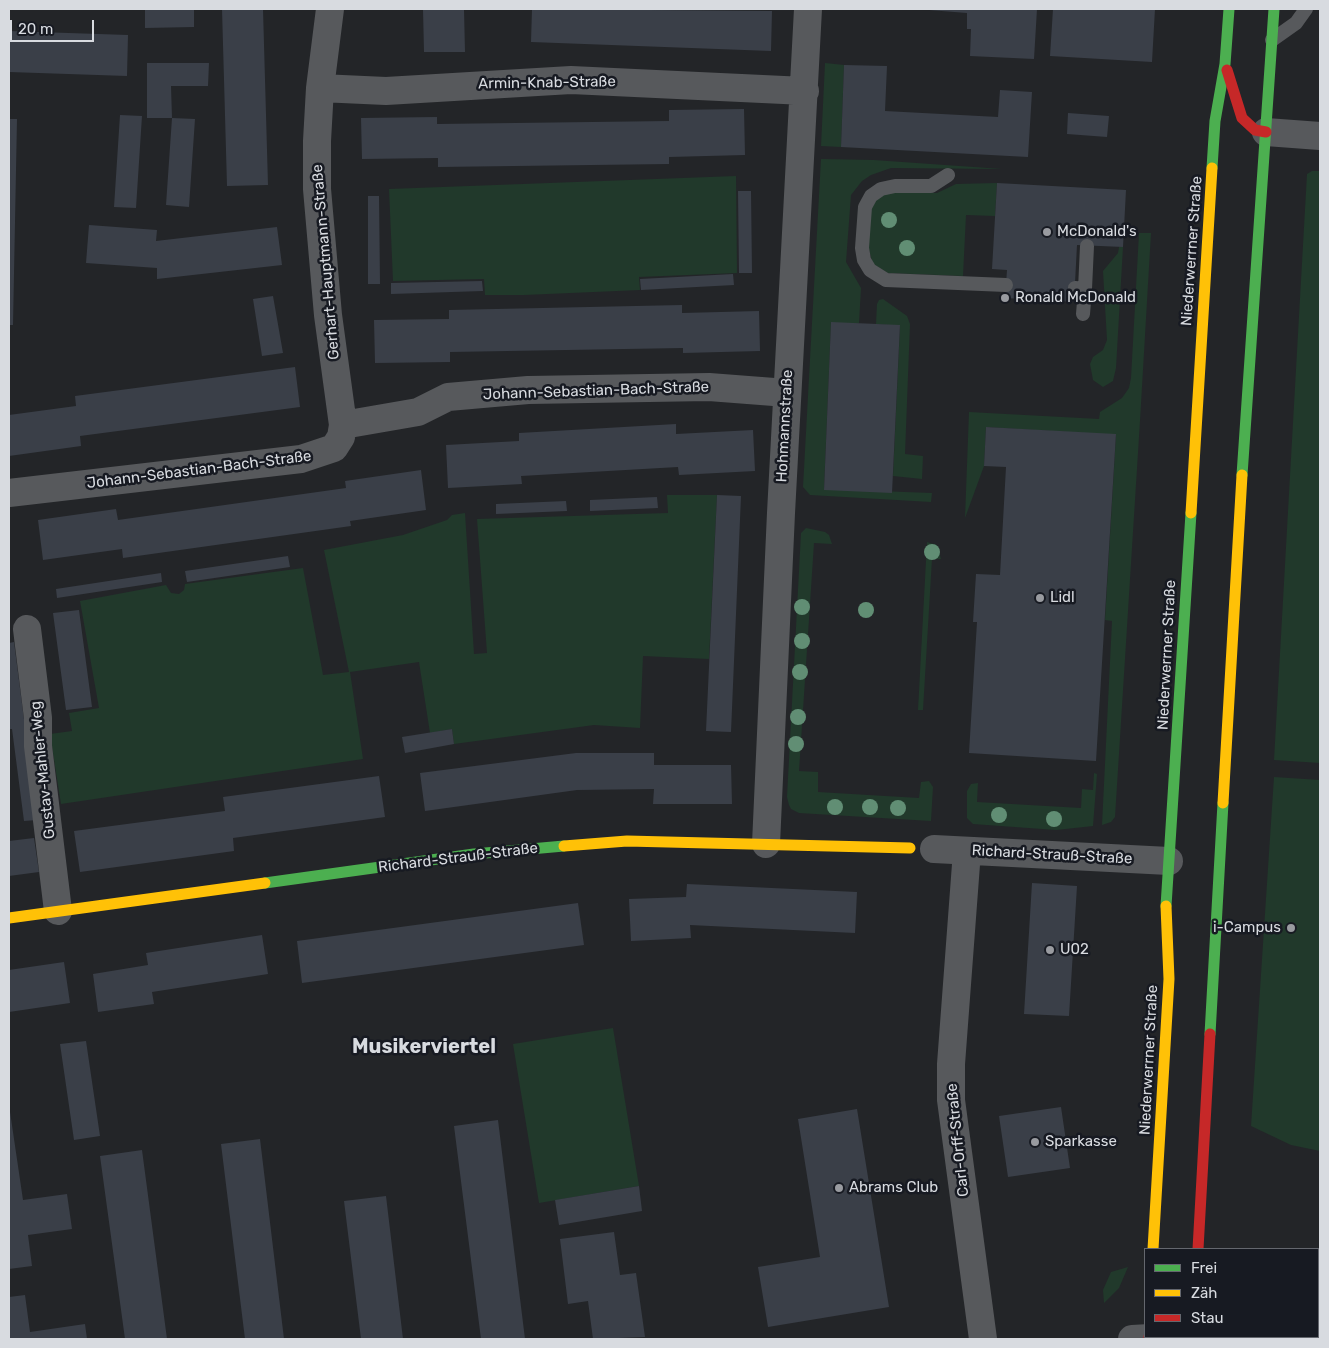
<!DOCTYPE html>
<meta charset="utf-8">
<style>
body{margin:0}
#map{position:relative;width:1329px;height:1348px;overflow:hidden;background:#232528;font-family:Rubik,sans-serif}
canvas{display:block}
.frame{position:absolute;inset:0;border:10px solid #d8dbe0;pointer-events:none}
.legend{position:absolute;left:1144px;top:1248px;width:175px;height:90px;box-sizing:border-box;background:#171a22;border:1px solid #64676e;margin:0;padding:6px 9px;list-style:none;font-size:15px;color:#d8dbe0}
.legend li{display:flex;align-items:center;gap:10px;height:25px}
.legend b{width:25px;border:1px solid #64676e}
.scale{position:absolute;left:10px;top:20px;width:84px;height:22px;box-sizing:border-box;border:2px solid #d8dbe0;border-top:0;padding-left:6px;font-size:15px;line-height:18px;white-space:nowrap;color:#d8dbe0;-webkit-text-stroke:4px #171a22;paint-order:stroke}
</style>
<div id="map">
<canvas width="1329" height="1348"></canvas>
<div class="frame"></div>
<ul class="legend">
<li><b style="height:6px;background:#4caf50"></b>Frei</li>
<li><b style="height:6px;background:#ffc107"></b>Zäh</li>
<li><b style="height:6px;background:#c62828"></b>Stau</li>
</ul>
<div class="scale">20 m</div>
</div>
<script>
const context = document.querySelector('canvas').getContext('2d');
context.lineJoin = 'round';
function fill(path, color) {
  context.fillStyle = color;
  context.fill(path, 'evenodd');
}
function poly(rows) {
  const path = new Path2D();
  for (const r of rows) {
    path.moveTo(r[0], r[1]);
    for (let i = 2; i < r.length; i += 2) path.lineTo(r[i], r[i + 1]);
  }
  return path;
}
function trace(path, color, width, dash) {
  context.strokeStyle = color;
  context.lineWidth = width;
  context.lineCap = dash ? 'butt' : 'round';
  context.setLineDash(dash || []);
  context.stroke(path);
}
function drawText(font, color, halo, rows, align = 'center') {
  context.font = font + ' Rubik,sans-serif';
  context.lineWidth = 5;
  context.setLineDash([]);
  context.textBaseline = 'middle';
  context.strokeStyle = halo;
  context.fillStyle = color;
  for (const [text, x, y, turn = 0] of rows) {
    context.save();
    context.translate(x, y);
    context.rotate((+turn || 0) * Math.PI / 180);
    context.textAlign = isNaN(turn) ? turn : align;
    if (halo) context.strokeText(text, 0, 0);
    context.fillText(text, 0, 0);
    context.restore();
  }
}
const green = poly([
 [825,63,844,65,841,147,821,146],
 [821,159,874,160,1002,169,891,168,871,175,862,181,851,195,846,262,861,288,859,323,831,323,824,489,932,493,931,502,810,495,803,487],
 [1312,171,1320,171,1320,763,1274,760,1307,174],
 [736,176,737,273,639,277,640,290,524,295,485,295,484,279,393,281,389,189],
 [997,183,995,216,966,215,963,276,888,273,873,264,868,247,870,211,878,196,894,192,937,193,956,184],
 [1139,233,1151,233,1140,421,1115,817,1111,822,1102,825,1112,621,1105,620,1116,435,986,427,984,466,965,518,969,412,1099,419,1100,412,1122,398,1129,388,1131,378],
 [1119,247,1123,247,1116,368,1113,381,1103,387,1093,380,1090,364,1093,357,1103,350,1107,340,1103,271,1118,253],
 [883,299,907,316,910,324,905,454,923,456,922,479,893,476,900,326,876,324,877,304,879,300],
 [667,495,717,495,709,659,643,656,640,728,594,725,454,744,452,729,430,733,419,662,350,672,363,759,61,804,50,734,72,731,69,713,99,708,80,601,166,585,171,593,179,594,184,590,185,584,303,568,323,675,349,672,324,550,403,535,447,520,452,515,465,513,474,654,487,653,477,519,668,513],
 [806,528,825,532,829,535,832,544,814,543,799,771,818,772,818,792,919,798,921,782,929,781,933,787,931,821,799,813,791,809,789,805,787,797,801,533],
 [927,542,937,545,941,559,932,559,923,710,918,710],
 [1094,773,1097,774,1093,826,1056,830,973,824,967,818,967,791,971,784,978,783,977,802,1081,808,1082,789,1093,790],
 [1274,777,1320,780,1320,1151,1291,1145,1251,1126],
 [613,1028,639,1186,539,1203,513,1044],
 [1128,1267,1119,1288,1104,1303,1103,1290,1111,1272]
]);
const building = poly([
 [145,9,194,9,194,27,145,28],
 [222,9,263,9,268,185,227,186],
 [423,9,464,9,465,52,424,52],
 [532,9,772,11,771,51,531,42],
 [916,9,1037,9,1034,59,970,56,971,29,967,29,967,13],
 [1053,9,1155,9,1152,62,1050,56],
 [9,31,128,35,127,76,9,72],
 [147,63,209,63,208,86,171,86,172,118,147,118],
 [844,65,887,66,885,111,998,117,1000,90,1032,92,1028,157,841,147],
 [744,109,745,155,669,157,669,164,438,167,438,158,362,159,361,118,437,117,437,124,669,121,669,110],
 [1068,113,1109,116,1107,137,1067,134],
 [120,115,142,116,136,208,114,207],
 [172,118,195,119,189,207,166,205],
 [9,119,17,119,13,325,9,325],
 [997,183,1126,190,1123,247,1077,245,1074,302,1005,298,1007,270,992,269],
 [738,191,751,191,752,273,739,273],
 [368,196,379,196,380,284,368,284],
 [89,225,157,230,156,241,277,227,282,265,157,279,157,268,86,263],
 [733,274,734,285,641,290,640,279],
 [482,281,483,291,391,294,391,283],
 [273,296,283,353,262,356,253,299],
 [682,305,682,313,759,311,760,351,683,353,683,348,450,352,450,362,375,363,374,320,449,319,449,310],
 [831,322,900,325,892,493,824,490],
 [295,367,300,407,80,436,81,446,9,456,9,415,76,406,75,396],
 [676,424,676,434,753,430,755,471,679,475,678,467,521,476,522,484,448,488,446,445,519,441,519,433],
 [986,427,1116,434,1096,761,969,753,977,622,973,622,976,574,1000,575,1006,467,984,466],
 [421,470,426,510,350,521,351,526,123,558,122,549,43,560,38,520,116,509,118,520,346,488,345,481],
 [717,495,741,496,731,732,706,731],
 [657,497,658,508,590,511,590,500],
 [566,501,567,511,496,514,496,504],
 [288,556,290,567,187,582,185,571],
 [161,573,162,582,57,598,56,589],
 [79,610,92,707,66,710,53,613],
 [14,642,37,820,24,821,12,729,9,729,9,643],
 [452,729,454,744,405,753,402,737],
 [576,753,654,753,654,765,731,765,732,804,653,804,654,789,577,790,425,811,420,773],
 [379,776,385,817,233,838,234,851,80,872,74,831,225,811,223,797],
 [34,838,39,872,9,876,9,841],
 [1032,883,1077,886,1069,1016,1024,1014],
 [687,884,857,892,855,933,690,925,691,938,631,941,629,899,686,897],
 [578,903,584,945,302,983,297,941],
 [262,935,268,974,152,992,154,1004,98,1012,93,974,148,965,146,953],
 [64,962,70,1003,9,1012,9,970],
 [86,1041,100,1136,74,1140,60,1044],
 [9,1105,23,1200,67,1194,72,1229,28,1235,32,1266,9,1269],
 [1061,1107,1070,1168,1008,1177,999,1116],
 [857,1109,889,1307,768,1327,758,1267,820,1257,798,1119],
 [498,1120,525,1339,481,1339,454,1126],
 [260,1139,284,1339,245,1339,221,1144],
 [142,1150,167,1339,125,1339,100,1156],
 [639,1186,642,1211,559,1225,555,1200],
 [386,1196,403,1339,361,1339,344,1201],
 [614,1232,620,1275,636,1273,645,1337,593,1339,588,1301,568,1304,560,1239],
 [25,1295,30,1332,85,1324,87,1339,9,1339,9,1297]
]);
const lane = poly([
 [1272,40,1296,23,1306,9],
 [948,175,931,186,895,186,881,189,871,196,865,207,862,248,864,260,870,270,886,280,1006,285],
 [1075,288,1085,289,1083,314],
 [1085,289,1087,246]
]);
const street = poly([
 [320,88,386,91,571,80,805,91],
 [1266,132,1320,136],
 [343,425,418,412,448,397,528,390,709,387,787,393],
 [9,493,301,459,334,448,341,437,343,425,328,315,317,189,317,141,320,88,330,9],
 [27,629,38,718,38,746,58,911],
 [766,844,781,513,808,9],
 [934,849,1169,861],
 [967,851,951,1064,951,1100,983,1339],
 [1318,1323,1320,1323],
 [1132,1339,1168,1337]
]);
const fast = poly([
 [1212,168,1215,121,1225,64,1229,9],
 [1242,475,1274,9],
 [265,883,474,854,564,846],
 [1166,906,1191,513],
 [1210,1034,1223,803]
]);
const slow = poly([
 [1191,513,1212,168],
 [1223,803,1242,475],
 [564,846,627,841,910,848],
 [9,918,265,883],
 [1153,1249,1169,979,1166,906]
]);
const jam = poly([
 [1227,70,1242,118,1255,130,1266,132],
 [1198,1249,1210,1034],
 [1149,1337,1149,1339],
 [1198,1337,1198,1339]
]);
const trees = [
 [889,220],
 [907,248],
 [932,552],
 [802,607],
 [866,610],
 [802,641],
 [800,672],
 [798,717],
 [796,744],
 [835,807],
 [870,807],
 [898,808],
 [999,815],
 [1054,819]
];
const markers = [
 [1047,232,5,"#999ba0"],
 [1005,298,5,"#999ba0"],
 [1040,598,5,"#999ba0"],
 [1291,928,5,"#999ba0"],
 [1050,950,5,"#999ba0"],
 [1035,1142,5,"#999ba0"],
 [839,1188,5,"#999ba0"]
];
const streetNames = [
 ["Armin-Knab-Straße",547,83,-1],
 ["Niederwerrner Straße",1192,251,-86],
 ["Gerhart-Hauptmann-Straße",326,262,-95],
 ["Johann-Sebastian-Bach-Straße",596,391,-2],
 ["Hohmannstraße",785,426,-87],
 ["Johann-Sebastian-Bach-Straße",199,470,-7],
 ["Niederwerrner Straße",1167,655,-87],
 ["Gustav-Mahler-Weg",43,770,-96],
 ["Richard-Strauß-Straße",1052,855,3],
 ["Richard-Strauß-Straße",458,858,-7],
 ["Niederwerrner Straße",1149,1060,-87],
 ["Carl-Orff-Straße",958,1140,-96]
];
const poiNames = [
 ["McDonald's",1057,232],
 ["Ronald McDonald",1015,298],
 ["Lidl",1050,598],
 ["i-Campus",1281,928,"right"],
 ["U02",1060,950],
 ["Sparkasse",1045,1142],
 ["Abrams Club",849,1188]
];
const districtNames = [
 ["Musikerviertel",424,1047]
];
fill(green, '#21392b');
fill(building, '#3a3f48');
trace(lane, '#57595c', 14);
trace(street, '#57595c', 28);
trace(fast, '#4caf50', 11);
trace(slow, '#ffc107', 11);
trace(jam, '#c62828', 11);
context.fillStyle = '#618e74';
for (const [x, y] of trees) {
  context.beginPath();
  context.arc(x, y, 8, 0, 2 * Math.PI);
  context.fill();
}
for (const [x, y, r, color] of markers) {
  const dot = new Path2D();
  dot.arc(x, y, r, 0, 2 * Math.PI);
  context.fillStyle = color;
  context.fill(dot);
  trace(dot, '#171a22', 2);
}
drawText('15px', '#d8dbe0', '#171a22', streetNames);
drawText('15px', '#d8dbe0', '#171a22', poiNames, 'left');
drawText('bold 20px', '#d8dbe0', '#171a22', districtNames);
</script>
